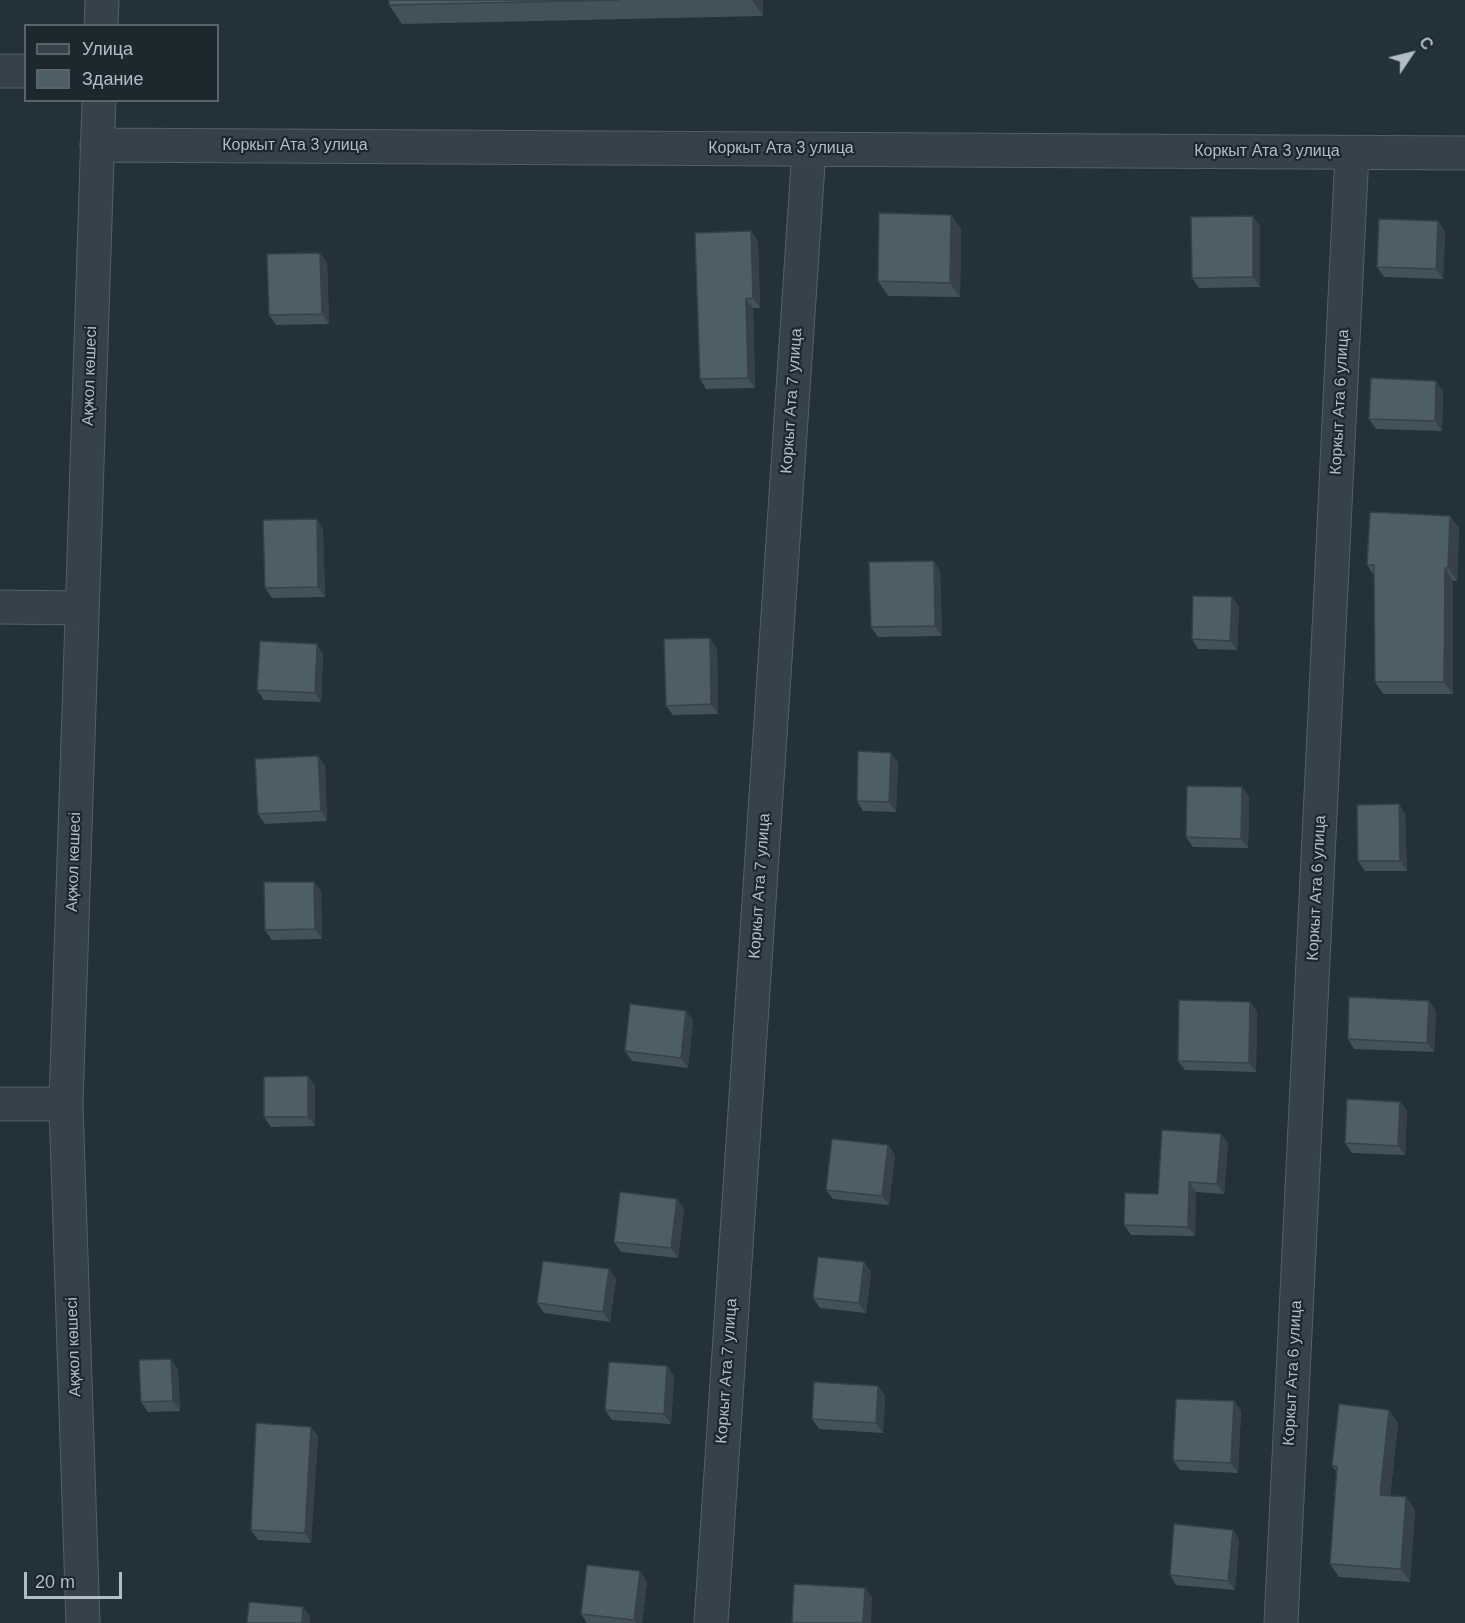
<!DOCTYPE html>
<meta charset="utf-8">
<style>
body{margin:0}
#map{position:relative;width:1465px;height:1623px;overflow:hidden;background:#233139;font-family:Arial,sans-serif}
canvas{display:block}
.legend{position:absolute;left:24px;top:24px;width:195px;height:78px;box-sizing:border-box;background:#1c272e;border:2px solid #58636a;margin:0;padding:8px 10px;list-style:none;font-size:18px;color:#b1bdc5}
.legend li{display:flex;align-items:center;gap:12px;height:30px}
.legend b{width:30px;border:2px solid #58636a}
.north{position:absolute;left:1381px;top:24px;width:60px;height:60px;-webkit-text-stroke:4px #1c272e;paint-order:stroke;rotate:55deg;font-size:16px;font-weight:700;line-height:24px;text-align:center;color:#b1bdc5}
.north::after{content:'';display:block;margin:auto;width:21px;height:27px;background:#b1bdc5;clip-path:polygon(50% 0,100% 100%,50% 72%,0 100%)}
.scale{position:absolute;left:24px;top:1572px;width:98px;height:27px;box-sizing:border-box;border:3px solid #b1bdc5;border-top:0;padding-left:8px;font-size:18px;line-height:21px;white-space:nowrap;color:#b1bdc5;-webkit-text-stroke:4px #1c272e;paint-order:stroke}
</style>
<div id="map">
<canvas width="1465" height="1623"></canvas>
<ul class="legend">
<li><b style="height:8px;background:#364249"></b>Улица</li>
<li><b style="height:16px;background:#4e5e67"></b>Здание</li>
</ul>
<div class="north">С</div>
<div class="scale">20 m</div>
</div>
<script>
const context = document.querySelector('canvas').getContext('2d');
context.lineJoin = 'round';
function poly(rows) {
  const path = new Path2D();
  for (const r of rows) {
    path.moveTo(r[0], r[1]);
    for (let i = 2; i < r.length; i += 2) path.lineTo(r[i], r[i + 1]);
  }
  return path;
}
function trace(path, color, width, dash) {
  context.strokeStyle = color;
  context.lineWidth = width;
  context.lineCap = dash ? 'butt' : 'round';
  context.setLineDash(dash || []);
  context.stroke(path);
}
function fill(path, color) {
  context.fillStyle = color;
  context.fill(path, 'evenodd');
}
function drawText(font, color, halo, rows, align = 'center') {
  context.font = font + ' Arial,sans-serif';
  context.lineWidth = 4.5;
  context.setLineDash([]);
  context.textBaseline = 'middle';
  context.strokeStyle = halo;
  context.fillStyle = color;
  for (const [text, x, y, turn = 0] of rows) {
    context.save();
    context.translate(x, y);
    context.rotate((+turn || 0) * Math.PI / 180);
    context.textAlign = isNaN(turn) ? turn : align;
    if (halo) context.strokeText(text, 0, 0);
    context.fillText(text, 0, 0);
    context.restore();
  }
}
const minor = poly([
 [101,26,102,0],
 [0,71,26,71],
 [97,145,1465,153],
 [0,607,82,608],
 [0,1104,66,1104],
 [83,1623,66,1104,99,100],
 [711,1623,809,149],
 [1281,1623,1352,153]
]);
const wall = poly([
 [389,0,763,0,763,16,402,24,389,5],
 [951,215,961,229,960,297,888,296,878,281],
 [1438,221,1445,231,1443,279,1384,277,1377,267],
 [1260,226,1260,287,1199,288,1192,278],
 [758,241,760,308,753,308,755,388,706,389,700,379],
 [320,253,327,263,329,324,276,325,269,315],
 [1443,391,1442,431,1376,429,1369,419],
 [1450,516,1459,528,1457,581,1453,581,1453,694,1383,694,1375,682,1374,575,1367,565],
 [317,519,323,529,325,597,272,598,265,588],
 [934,561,940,571,942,636,878,637,871,627],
 [1232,597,1239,607,1237,650,1198,649,1192,639],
 [717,648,718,714,673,715,666,706],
 [323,654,321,702,264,700,257,690],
 [318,756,325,766,327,821,265,824,258,814],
 [898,762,896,812,863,811,857,801],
 [1242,787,1249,797,1248,848,1193,847,1186,837],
 [1399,804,1405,814,1407,871,1365,871,1358,861],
 [321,891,322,939,272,940,265,930],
 [1429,1001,1436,1011,1434,1052,1354,1049,1348,1039],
 [1257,1011,1256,1072,1185,1070,1178,1061],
 [693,1020,688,1068,632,1061,625,1051],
 [308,1076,315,1086,315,1126,271,1127,264,1117],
 [1400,1102,1407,1111,1405,1155,1352,1153,1345,1143],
 [1221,1134,1228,1144,1224,1194,1196,1192,1195,1236,1131,1235,1124,1225],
 [888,1145,895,1155,889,1205,833,1199,826,1190],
 [677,1199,684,1209,678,1258,621,1252,614,1242],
 [864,1262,871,1272,866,1313,820,1308,813,1298],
 [609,1269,616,1279,610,1322,544,1313,537,1303],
 [667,1366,674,1376,671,1424,612,1420,605,1410],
 [178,1369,180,1411,148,1412,141,1402],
 [878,1386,885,1396,883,1433,819,1429,812,1419],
 [1234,1401,1241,1411,1238,1473,1180,1470,1173,1460],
 [1398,1423,1390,1496,1406,1497,1415,1510,1410,1582,1339,1577,1330,1564,1337,1472,1332,1466],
 [318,1436,311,1543,258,1540,251,1530],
 [1233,1530,1239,1539,1235,1590,1176,1585,1170,1575],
 [647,1581,642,1623,587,1623,581,1614]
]);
const shadedWall = poly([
 [752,0,763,0,763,16],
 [951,215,961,229,960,297,950,283],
 [1253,216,1260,226,1260,287,1253,277],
 [1438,221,1445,231,1443,279,1436,269],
 [751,231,758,241,760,308,753,298],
 [320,253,327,263,329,324,322,314],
 [746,299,753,308,755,388,748,378],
 [1436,381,1443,391,1442,431,1435,421],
 [1450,516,1459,528,1457,581,1448,568],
 [317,519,323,529,325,597,318,587],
 [934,561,940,571,942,636,935,626],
 [1445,568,1453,581,1453,694,1444,682],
 [1232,597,1239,607,1237,650,1230,641],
 [710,638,717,648,718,714,711,704],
 [317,644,323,654,321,702,315,693],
 [891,753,898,762,896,812,889,802],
 [318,756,325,766,327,821,321,811],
 [1242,787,1249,797,1248,848,1241,839],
 [1399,804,1405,814,1407,871,1400,861],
 [314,882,321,891,322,939,315,929],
 [1429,1001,1436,1011,1434,1052,1427,1043],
 [1250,1002,1257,1011,1256,1072,1249,1063],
 [686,1011,693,1020,688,1068,681,1058],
 [308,1076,315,1086,315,1126,308,1117],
 [1400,1102,1407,1111,1405,1155,1398,1146],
 [1221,1134,1228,1144,1224,1194,1217,1184],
 [888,1145,895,1155,889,1205,882,1196],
 [1189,1182,1196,1192,1195,1236,1188,1227],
 [677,1199,684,1209,678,1258,671,1248],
 [864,1262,871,1272,866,1313,859,1303],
 [609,1269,616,1279,610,1322,603,1312],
 [171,1359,178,1369,180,1411,173,1401],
 [667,1366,674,1376,671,1424,664,1414],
 [878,1386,885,1396,883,1433,876,1423],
 [1234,1401,1241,1411,1238,1473,1231,1463],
 [1389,1410,1398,1423,1389,1508,1380,1495],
 [311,1427,318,1436,311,1543,305,1533],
 [1406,1497,1415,1510,1410,1582,1401,1569],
 [1233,1530,1239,1539,1235,1590,1228,1581],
 [640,1571,647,1581,642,1623,636,1623,634,1620],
 [865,1588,872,1597,871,1623,863,1623],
 [303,1607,310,1616,310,1623,302,1623]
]);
const building = poly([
 [389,0,619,0,389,5,389,0],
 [879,213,951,215,950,283,878,281,879,213],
 [1253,216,1253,277,1192,278,1191,217,1253,216],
 [1379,219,1438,221,1436,269,1377,267,1379,219],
 [751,231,753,298,746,299,748,378,700,379,695,233,751,231],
 [320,253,322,314,269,315,267,254,320,253],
 [1371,378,1436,381,1435,421,1369,419,1371,378],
 [1370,512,1450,516,1448,568,1445,568,1444,682,1375,682,1374,565,1367,565,1370,512],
 [317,519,318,587,265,588,263,520,317,519],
 [934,561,935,626,871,627,869,562,934,561],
 [1193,596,1232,597,1230,641,1192,639,1193,596],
 [710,638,711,704,666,706,664,639,710,638],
 [260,641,317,644,315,693,257,690,260,641],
 [858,751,891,753,889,802,857,801,858,751],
 [318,756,321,811,258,814,255,759,318,756],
 [1187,786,1242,787,1241,839,1186,837,1187,786],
 [1399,804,1400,861,1358,861,1357,805,1399,804],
 [264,882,314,882,315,929,265,930,264,882],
 [1349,997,1429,1001,1427,1043,1348,1039,1349,997],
 [1179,1000,1250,1002,1249,1063,1178,1061,1179,1000],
 [630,1004,686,1011,681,1058,625,1051,630,1004],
 [308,1076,308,1117,264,1117,264,1077,308,1076],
 [1347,1099,1400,1102,1398,1146,1345,1143,1347,1099],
 [1162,1130,1221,1134,1217,1184,1189,1182,1188,1227,1124,1225,1125,1193,1158,1194,1162,1130],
 [832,1139,888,1145,882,1196,826,1190,832,1139],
 [620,1192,677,1199,671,1248,614,1242,620,1192],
 [818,1257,864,1262,859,1303,813,1298,818,1257],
 [543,1261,609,1269,603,1312,537,1303,543,1261],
 [171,1359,173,1401,141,1402,139,1360,171,1359],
 [609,1362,667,1366,664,1414,605,1410,609,1362],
 [814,1382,878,1386,876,1423,812,1419,814,1382],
 [1176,1399,1234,1401,1231,1463,1173,1460,1176,1399],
 [1339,1404,1389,1410,1380,1495,1406,1497,1401,1569,1330,1564,1337,1466,1332,1466,1339,1404],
 [256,1423,311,1427,305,1533,251,1530,256,1423],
 [1174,1524,1233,1530,1228,1581,1170,1575,1174,1524],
 [587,1565,640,1571,634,1620,581,1614,587,1565],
 [794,1584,865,1588,863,1623,792,1623,794,1584],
 [249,1602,303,1607,302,1623,247,1623,249,1602]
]);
const streetNames = [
 ["Коркыт Ата 3 улица",295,146],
 ["Коркыт Ата 3 улица",781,149],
 ["Коркыт Ата 3 улица",1267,152],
 ["Ақжол көшесі",90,376,-88],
 ["Коркыт Ата 7 улица",792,401,-86],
 ["Коркыт Ата 6 улица",1340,402,-87],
 ["Ақжол көшесі",74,862,-88],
 ["Коркыт Ата 7 улица",760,886,-86],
 ["Коркыт Ата 6 улица",1317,888,-87],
 ["Ақжол көшесі",74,1347,-92],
 ["Коркыт Ата 7 улица",727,1371,-86],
 ["Коркыт Ата 6 улица",1293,1373,-87]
];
trace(minor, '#546067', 35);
trace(minor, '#364249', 33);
fill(wall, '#435159');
fill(shadedWall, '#374248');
fill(building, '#4e5e67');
trace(building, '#374248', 1.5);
drawText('16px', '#b1bdc5', '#1c272e', streetNames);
</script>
